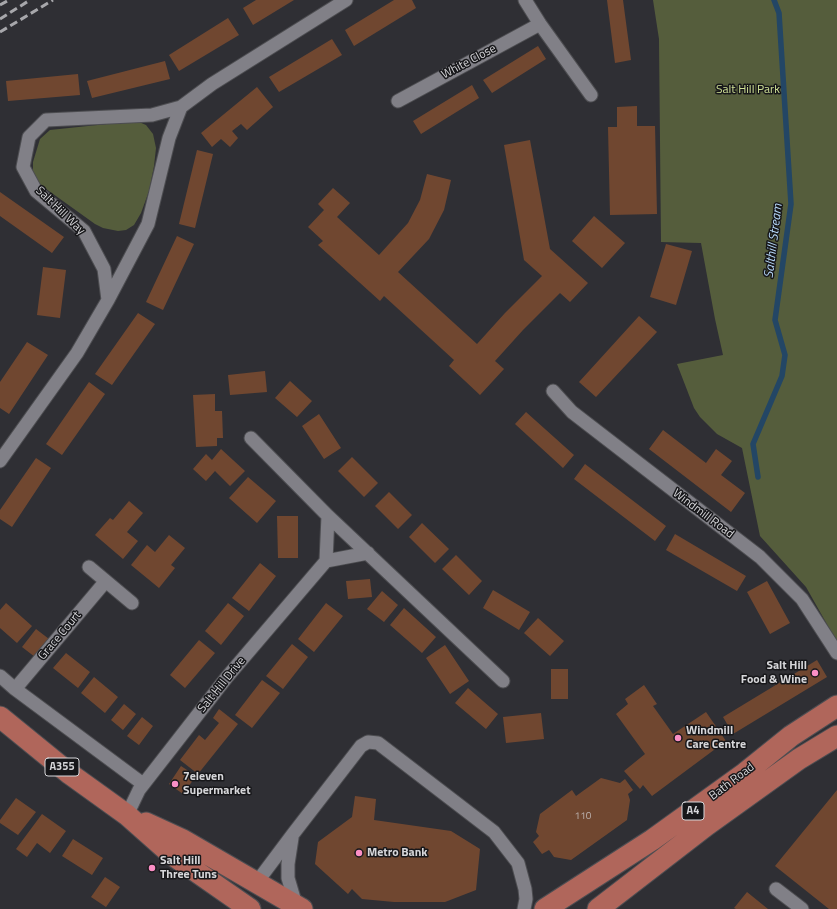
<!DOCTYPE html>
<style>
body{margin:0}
canvas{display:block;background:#2f2f34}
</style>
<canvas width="837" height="909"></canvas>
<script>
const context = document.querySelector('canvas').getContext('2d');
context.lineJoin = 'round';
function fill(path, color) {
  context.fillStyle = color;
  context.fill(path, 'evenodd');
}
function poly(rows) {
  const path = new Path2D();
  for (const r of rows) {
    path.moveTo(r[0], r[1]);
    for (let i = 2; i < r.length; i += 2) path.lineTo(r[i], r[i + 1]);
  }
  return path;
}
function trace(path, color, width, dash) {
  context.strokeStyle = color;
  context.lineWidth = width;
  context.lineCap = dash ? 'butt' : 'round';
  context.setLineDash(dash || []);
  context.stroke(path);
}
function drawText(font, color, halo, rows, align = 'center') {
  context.font = font + ' "Titillium Web",sans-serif';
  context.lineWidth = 3;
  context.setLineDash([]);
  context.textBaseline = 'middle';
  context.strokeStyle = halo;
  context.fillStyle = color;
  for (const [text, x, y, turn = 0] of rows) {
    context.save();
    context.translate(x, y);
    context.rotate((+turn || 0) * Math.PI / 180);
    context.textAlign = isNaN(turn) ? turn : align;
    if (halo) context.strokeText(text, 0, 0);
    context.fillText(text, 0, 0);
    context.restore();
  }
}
const green = poly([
 [653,0,837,0,837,642,806,587,760,536,742,448,717,434,700,417,694,408,677,364,723,355,715,319,701,243,661,242,659,39],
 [126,122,139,122,146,125,153,134,156,148,154,166,149,191,141,213,134,225,126,230,118,231,103,228,95,224,35,181,33,173,33,162,40,139,50,130]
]);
const stream = poly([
 [758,477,753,444,782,376,785,355,775,320,791,204,779,13,774,0]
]);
const building = poly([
 [256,0,294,0,253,25,243,8],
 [394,0,412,0,416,8,354,46,345,30],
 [607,0,623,0,631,60,615,63],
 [228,18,239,35,179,71,169,55],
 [332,39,342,55,279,92,269,77],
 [538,46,546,59,492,93,483,80],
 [165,61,170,79,92,98,87,81],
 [78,74,80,95,8,101,6,81],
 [472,85,479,98,421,134,413,121],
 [257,87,273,107,247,130,241,124,232,131,238,138,230,147,221,139,212,147,201,133],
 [637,106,637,126,655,126,657,214,610,215,608,127,617,127,617,107],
 [530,140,550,249,588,283,570,302,560,293,523,330,495,361,504,369,480,395,449,366,454,360,384,296,380,301,318,245,323,241,308,227,324,210,318,204,333,188,350,203,337,217,379,255,408,223,420,200,427,174,451,180,444,210,429,239,398,272,477,344,505,313,542,276,524,260,504,145],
 [197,150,213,154,195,228,179,224],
 [0,192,64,237,52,253,0,216],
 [594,216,625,243,602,268,572,241],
 [177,236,194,244,163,310,146,302],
 [666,244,692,251,676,305,650,297],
 [43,267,66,270,60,318,37,315],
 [138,313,155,324,112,385,95,374],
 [639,316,657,332,596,397,579,382],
 [27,342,48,355,9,414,0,408,0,382],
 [265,371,267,392,230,395,228,375],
 [290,381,312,401,297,417,275,398],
 [89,382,105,394,62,455,46,444],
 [215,394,215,411,222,411,223,438,217,438,217,446,196,447,193,395],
 [526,412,574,455,563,468,515,424],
 [319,414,341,448,324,459,302,426],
 [663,430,706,463,716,449,732,461,721,475,745,493,731,512,649,449],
 [221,449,245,471,230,486,215,471,206,481,193,469,206,454,212,460],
 [352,457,378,483,364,497,338,471],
 [36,458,51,468,12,527,0,519,0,510],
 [585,464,666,526,655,541,574,479],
 [248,477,276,501,257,523,229,498],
 [389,492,412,515,398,529,375,506],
 [129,501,143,513,127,532,138,541,123,559,95,535,110,518,113,520],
 [277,516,298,516,298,558,278,558],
 [422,523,449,549,435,563,409,537],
 [675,534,746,576,737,591,666,550],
 [169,535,185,548,171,565,175,568,159,588,131,565,147,545,155,552],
 [456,555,482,581,469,595,442,569],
 [260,563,276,576,249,611,232,598],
 [370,579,372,597,348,599,346,581],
 [767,581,790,623,770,634,747,592],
 [493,590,530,612,519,630,483,608],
 [382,591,398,605,384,622,367,609],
 [6,603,32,626,17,643,0,628,0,610],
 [228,603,244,616,221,645,205,631],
 [326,603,343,616,314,652,298,639],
 [404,608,436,637,422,653,390,625],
 [538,618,564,641,550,656,524,633],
 [36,629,49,639,35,657,22,647],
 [199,640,215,653,185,688,170,675],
 [292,644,308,657,283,689,266,676],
 [445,645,469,681,450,694,426,658],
 [66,653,90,672,78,688,53,668],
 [817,660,827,677,733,734,723,717],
 [551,669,568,669,568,699,551,699],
 [94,677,118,697,105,713,81,693],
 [262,680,280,693,252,728,235,715],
 [644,685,657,704,653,706,673,734,706,712,726,741,652,796,643,785,640,789,624,771,645,754,616,714,628,704,625,699],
 [468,688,498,714,486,729,455,703],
 [124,704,136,714,123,730,111,720],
 [219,709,238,724,198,774,180,760,199,735,205,740,219,723,213,718],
 [541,713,544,739,506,743,503,717],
 [142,717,153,726,139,745,127,736],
 [181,766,196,776,183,794,169,784],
 [601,778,620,783,625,779,633,790,628,794,630,800,627,820,571,860,554,857,549,850,542,854,533,842,539,836,536,832,540,814,572,790,576,796],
 [837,790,837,909,829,909,775,866],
 [355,796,376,799,374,820,451,831,480,849,476,890,445,902,394,902,362,899,352,889,348,894,315,864,318,842,352,817],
 [16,798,36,812,18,835,0,823,0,820],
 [42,814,66,831,50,853,37,843,27,857,16,849],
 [73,839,103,858,92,875,62,856],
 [105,877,120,887,106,907,91,897],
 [747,892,768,909,736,909,734,908]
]);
const street = poly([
 [525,0,540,24,591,95],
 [398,101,540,24],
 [108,300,104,269,84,231,36,191,23,167,29,137,46,120,152,115,181,107],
 [553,391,572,412,760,557,802,599,837,653],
 [251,438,328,516,503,681],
 [0,461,77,353,108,300,148,224,169,138,181,107,212,84,346,0],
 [326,561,368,553],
 [89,567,132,603],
 [0,676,15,689,143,784],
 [15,689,105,582],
 [127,815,139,790,227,677,326,561,328,516],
 [292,838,288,864,288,878,296,905],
 [257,882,293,834,361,746,368,742,378,743,494,832,518,863,525,889,526,899,524,909],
 [776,889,802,909]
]);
const primary = poly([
 [0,717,70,774,127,815,171,854,250,909],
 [146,823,183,840,302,909],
 [545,909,652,840,745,773,791,736,837,706],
 [598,909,707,825,799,759,837,736]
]);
const rail = poly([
 [0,5,9,0],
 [0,19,30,0],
 [0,32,53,0]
]);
const markers = [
 [815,673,4,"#fb8fc5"],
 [678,738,4,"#fb8fc5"],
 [175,784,4,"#fb8fc5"],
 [359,853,4,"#fb8fc5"],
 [152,868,4,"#fb8fc5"]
];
const numberNames = [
 ["110",583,817]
];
const shields = [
 [62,767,34],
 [693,811,22]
];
const shieldNames = [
 ["A355",62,767],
 ["A4",693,811]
];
const streetNames = [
 ["White Close",469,62,-28],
 ["Salt Hill Way",60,211,44],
 ["Windmill Road",703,514,37],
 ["Grace Court",60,636,-50],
 ["Salt Hill Drive",222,685,-51],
 ["Bath Road",732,782,-37]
];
const parkNames = [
 ["Salt Hill Park",748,90]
];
const poiNames = [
 ["Salt Hill",807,666,"right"],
 ["Food & Wine",807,680,"right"],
 ["Windmill",686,731],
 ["Care Centre",686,745],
 ["7eleven",183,777],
 ["Supermarket",183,791],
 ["Metro Bank",367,853],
 ["Salt Hill",160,861],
 ["Three Tuns",160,875]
];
const waterNames = [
 ["Salthill Stream",774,241,-83]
];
fill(green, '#555d3c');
trace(stream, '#234665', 5.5);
fill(building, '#704730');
trace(street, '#4d4d51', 15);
trace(primary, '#4d4d51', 23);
trace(street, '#818087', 13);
trace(primary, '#b0665b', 21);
trace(rail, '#a7a7ab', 3, [8, 4]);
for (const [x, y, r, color] of markers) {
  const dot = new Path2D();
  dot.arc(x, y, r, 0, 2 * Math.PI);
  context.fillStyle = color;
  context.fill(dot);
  trace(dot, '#17171a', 1.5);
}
drawText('10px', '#bdb3b0', null, numberNames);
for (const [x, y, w] of shields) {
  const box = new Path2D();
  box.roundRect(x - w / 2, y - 9, w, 18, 3);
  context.fillStyle = '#17171a';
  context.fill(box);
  trace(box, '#d7d7da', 1);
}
drawText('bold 11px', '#d7d7da', null, shieldNames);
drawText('12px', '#d7d7da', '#17171a', streetNames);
drawText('12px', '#cfe096', '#17171a', parkNames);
drawText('bold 12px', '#d7d7da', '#17171a', poiNames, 'left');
drawText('italic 13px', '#b7d9fa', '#17171a', waterNames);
</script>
